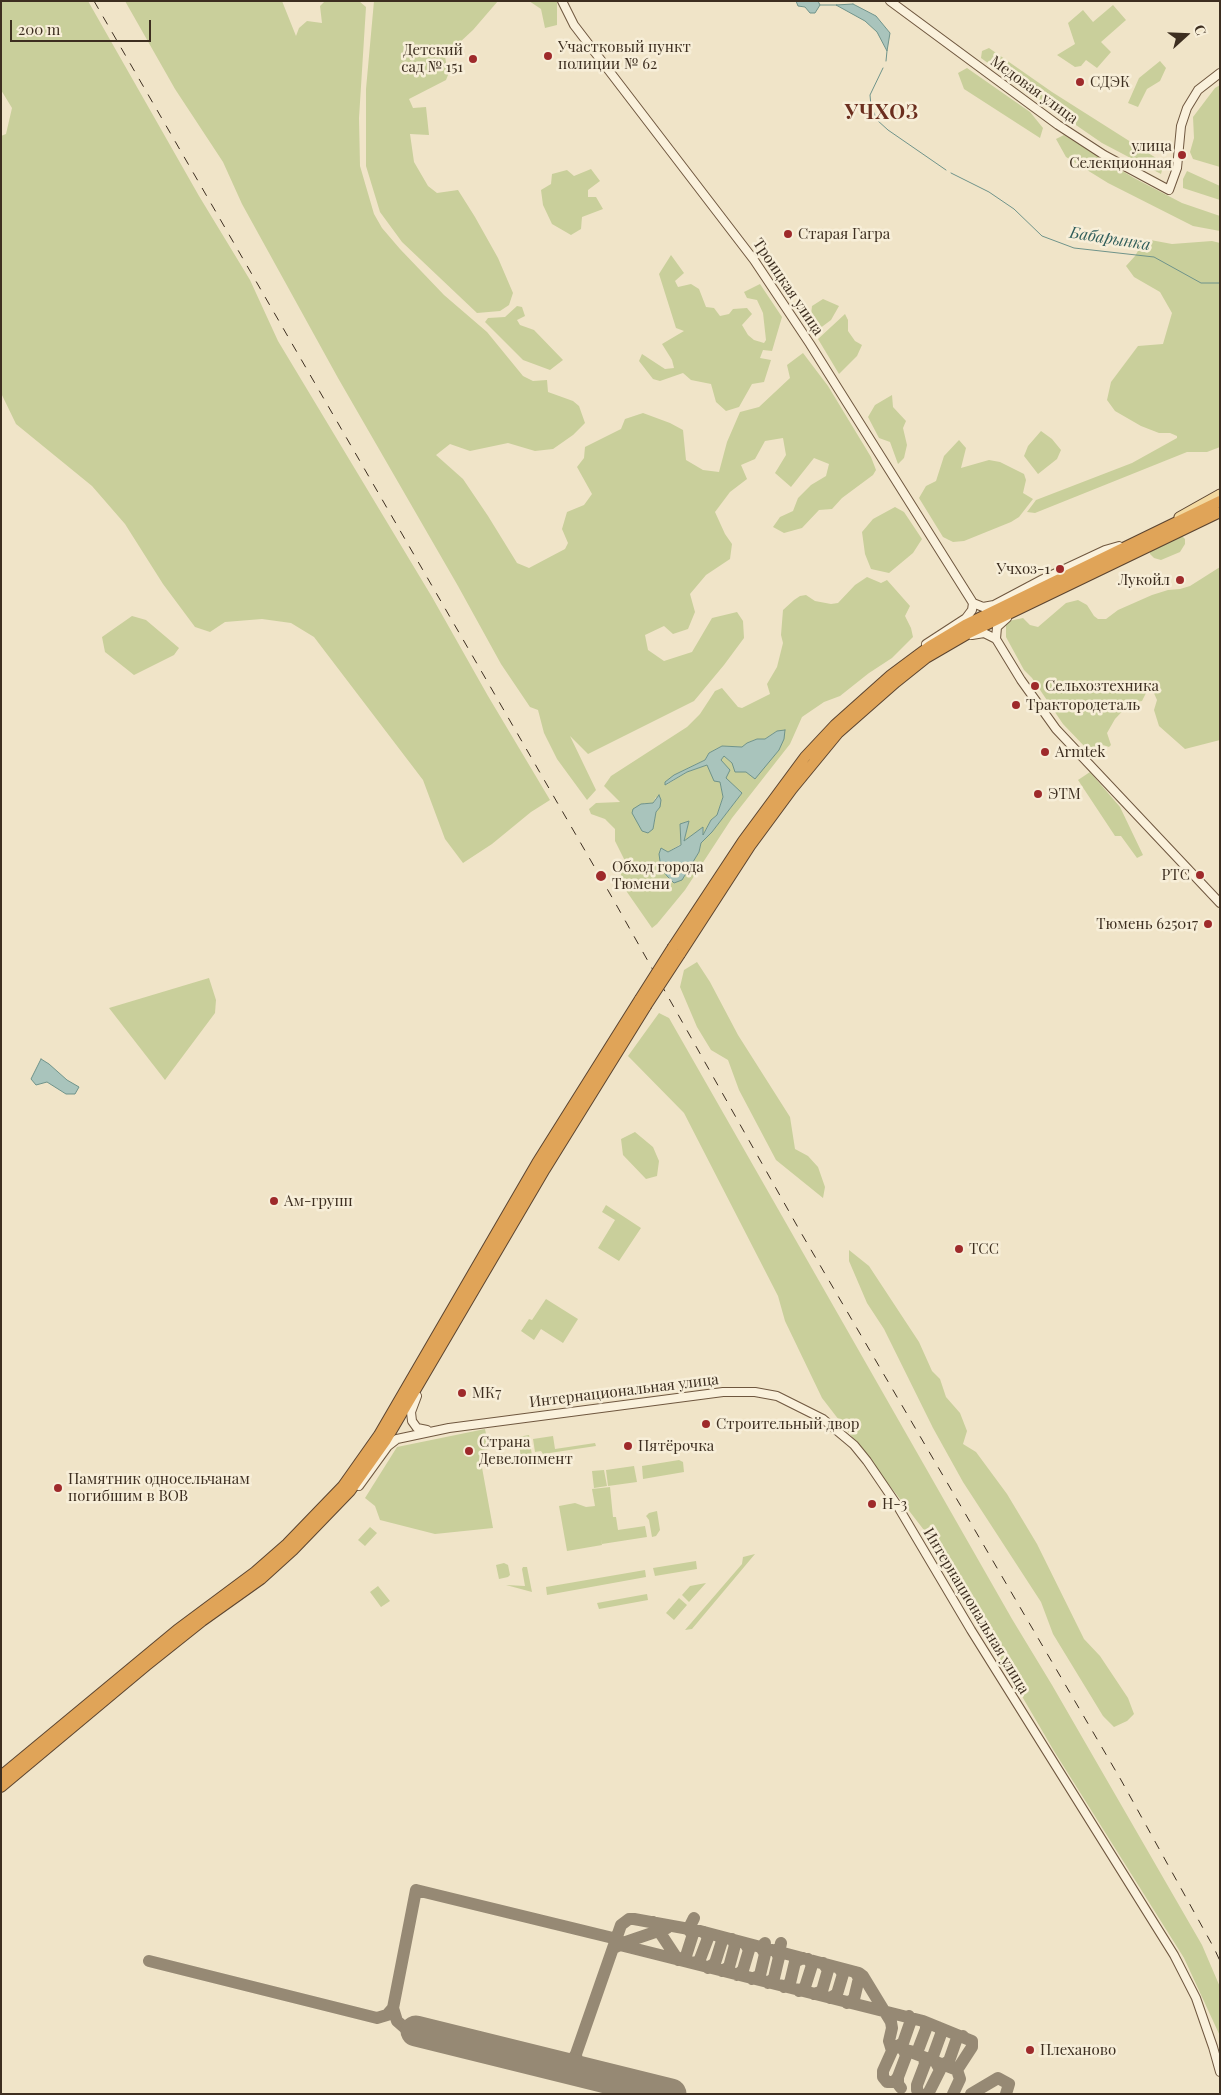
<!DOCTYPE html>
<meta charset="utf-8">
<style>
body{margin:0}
#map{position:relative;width:1221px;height:2095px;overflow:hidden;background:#f0e4c8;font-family:"Playfair Display",serif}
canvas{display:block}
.frame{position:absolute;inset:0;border:2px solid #3d2e20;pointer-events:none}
.north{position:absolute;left:1161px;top:10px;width:50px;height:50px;-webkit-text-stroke:4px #f7eed8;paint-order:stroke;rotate:70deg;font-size:14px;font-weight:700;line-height:20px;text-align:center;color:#3d2e20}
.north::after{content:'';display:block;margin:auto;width:18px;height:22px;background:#3d2e20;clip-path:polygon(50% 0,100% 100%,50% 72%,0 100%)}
.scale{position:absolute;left:10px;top:20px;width:141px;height:22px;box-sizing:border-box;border:2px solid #3d2e20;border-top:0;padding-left:6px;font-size:15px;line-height:18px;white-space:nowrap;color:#3d2e20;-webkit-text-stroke:4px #f7eed8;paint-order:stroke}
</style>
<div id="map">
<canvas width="1221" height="2095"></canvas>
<div class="frame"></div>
<div class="north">С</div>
<div class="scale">200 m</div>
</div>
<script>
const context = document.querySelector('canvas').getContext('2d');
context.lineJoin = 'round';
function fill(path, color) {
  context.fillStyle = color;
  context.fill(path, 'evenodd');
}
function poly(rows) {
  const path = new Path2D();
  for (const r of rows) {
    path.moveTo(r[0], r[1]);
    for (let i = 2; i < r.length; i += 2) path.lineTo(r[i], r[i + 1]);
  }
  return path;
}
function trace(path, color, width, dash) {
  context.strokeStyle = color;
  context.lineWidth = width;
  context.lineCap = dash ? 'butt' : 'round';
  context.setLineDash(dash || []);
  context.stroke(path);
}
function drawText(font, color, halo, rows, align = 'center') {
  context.font = font + ' "Playfair Display",serif';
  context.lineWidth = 5;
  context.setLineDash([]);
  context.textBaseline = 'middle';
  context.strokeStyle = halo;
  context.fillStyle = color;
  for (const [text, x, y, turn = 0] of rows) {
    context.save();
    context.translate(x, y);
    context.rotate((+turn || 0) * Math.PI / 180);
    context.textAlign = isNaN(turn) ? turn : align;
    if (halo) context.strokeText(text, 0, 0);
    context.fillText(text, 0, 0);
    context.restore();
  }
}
const green = poly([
 [1,1,88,1,199,196,250,280,278,341,432,597,488,696,550,800,531,812,492,844,463,863,445,839,423,780,314,637,291,623,262,619,225,622,210,632,195,627,163,584,125,524,92,486,16,424,1,393,1,136,6,134,12,108,1,90],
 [125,1,282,1,296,36,299,28,307,21,322,23,320,6,325,1,359,1,366,7,359,118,360,166,374,214,382,228,400,249,444,295,487,332,523,376,533,381,547,380,548,392,573,401,579,406,585,423,573,435,553,449,535,451,508,443,470,451,450,444,436,455,463,479,488,516,517,563,529,568,565,549,568,543,562,529,567,512,584,505,592,494,577,467,584,458,585,447,621,429,625,419,643,413,670,423,683,430,686,460,703,470,719,472,727,442,740,412,759,407,790,378,787,365,803,353,828,386,871,457,876,470,873,475,842,498,832,509,819,510,802,528,784,533,773,527,780,517,793,511,798,498,811,485,826,476,829,464,814,458,791,487,775,473,786,455,783,438,765,441,755,459,741,465,747,479,730,492,715,512,725,534,732,544,730,559,706,575,690,594,695,612,688,629,673,634,664,626,645,635,648,650,664,661,692,652,712,618,737,612,743,621,744,638,724,665,694,701,588,754,570,736,596,790,587,800,557,759,544,733,538,710,530,707,501,664,458,586,338,378,242,204,223,162,175,89],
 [374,1,498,1,473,30,445,56,448,75,446,80,409,99,413,108,426,107,429,135,410,134,414,162,428,186,437,193,458,190,475,217,498,258,513,293,509,305,500,311,477,313,402,242,380,212,366,166,366,89],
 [529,1,557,1,557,25,545,28,541,9],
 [1113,5,1126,20,1101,42,1111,52,1097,68,1086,60,1081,66,1075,67,1057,55,1075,44,1068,23,1083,10,1093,22],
 [989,48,1052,92,1164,163,1161,174,1102,143,1025,90,981,58,982,51],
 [1160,61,1166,68,1160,81,1147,89,1138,107,1128,103,1139,78],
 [967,68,1030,112,1043,128,1040,138,964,89,958,73],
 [1220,85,1220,167,1193,159,1190,152,1194,138,1193,117,1215,88],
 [1064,135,1134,178,1182,203,1220,216,1220,231,1193,226,1108,183,1066,157,1056,139],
 [591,169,600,181,588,190,588,197,596,197,603,209,582,217,581,229,571,235,552,224,543,205,541,190,551,184,552,174,567,170,574,176],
 [1187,171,1220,186,1220,200,1183,188,1183,179],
 [1145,239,1172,244,1212,241,1220,243,1220,447,1207,452,1187,452,1035,513,1027,512,1036,500,1132,463,1177,438,1177,436,1170,433,1159,433,1141,426,1115,411,1107,400,1111,382,1138,346,1163,344,1172,313,1160,292,1134,277,1126,266,1135,256],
 [671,255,684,273,675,281,678,287,691,284,699,289,706,307,714,308,720,316,729,314,733,309,747,308,752,314,742,325,748,335,754,340,764,343,766,340,763,313,757,300,747,298,744,292,760,284,782,317,772,351,763,350,760,358,771,360,764,382,752,384,739,407,726,411,716,402,711,384,691,380,683,373,660,381,653,379,639,361,642,354,665,369,674,368,672,360,662,344,684,331,676,328,659,274],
 [823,299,839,306,831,320,815,332,810,325,812,306],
 [517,306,522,307,525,316,517,320,520,325,534,330,563,360,550,370,523,360,485,322,488,318,505,317],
 [845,314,848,320,848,331,855,341,862,345,857,356,839,374,818,339],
 [892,395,893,407,906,421,903,428,907,445,904,458,898,464,890,442,879,438,868,417,875,405],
 [1041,431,1052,439,1061,450,1057,459,1038,474,1024,456,1028,446],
 [959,440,966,448,961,468,989,460,1000,462,1024,474,1026,480,1023,493,1033,499,1019,517,1011,522,964,541,953,542,943,537,919,498,926,486,936,481,944,456],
 [895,507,904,512,922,539,913,553,889,573,871,569,865,554,862,532,873,519],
 [1182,536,1185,539,1185,544,1180,552,1161,560,1154,558,1150,554,1150,551],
 [1220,567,1220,740,1185,749,1159,726,1154,710,1157,700,1153,691,1146,693,1142,701,1130,703,1115,719,1107,733,1111,745,1109,747,1100,744,1093,751,1086,748,1063,724,1032,678,1024,670,1006,637,1006,625,1009,621,1023,618,1030,625,1038,627,1066,603,1078,600,1087,605,1094,616,1098,619,1106,619,1118,610,1152,595,1168,590,1180,589,1190,586],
 [867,577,881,583,887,580,910,606,905,616,911,628,913,637,892,658,869,673,840,696,824,702,802,717,790,744,732,818,685,890,657,924,652,928,627,892,621,878,621,870,626,863,615,841,615,829,605,819,591,814,589,809,596,803,620,802,604,786,611,776,687,727,700,714,715,691,722,688,738,707,742,708,770,694,767,684,777,667,783,643,781,635,783,610,794,600,800,596,806,595,815,601,831,604,838,603,855,585],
 [777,731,779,749,769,761,732,763,724,756,721,760,729,770,725,778,742,793,712,832,701,843,699,852,692,863,659,854,662,849,668,852,681,844,680,824,689,821,684,841,703,828,702,836,711,820,717,815,723,797,720,782,707,765,687,772,666,785,674,775,705,760,709,753,722,746,743,747,747,743,757,739,765,739],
 [656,797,660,807,656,812,653,829,644,803,653,803],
 [132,616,146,620,179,648,174,655,134,675,105,652,102,637],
 [1090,772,1120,807,1143,855,1137,858,1121,836,1115,836,1078,780],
 [697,962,710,982,738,1035,790,1117,795,1149,808,1156,818,1167,825,1187,823,1198,776,1160,739,1090,728,1060,711,1050,697,1027,680,987,684,970],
 [209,978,216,1000,215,1013,165,1080,109,1008],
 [659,1013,669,1018,1012,1619,1052,1685,1202,1945,1220,1987,1220,2036,1184,1958,1054,1751,927,1534,822,1398,785,1321,778,1296,684,1113,628,1056],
 [635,1132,653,1147,659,1161,657,1176,646,1179,623,1155,621,1139],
 [606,1205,641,1228,619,1261,598,1248,615,1220,602,1212],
 [849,1250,869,1266,919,1342,932,1371,940,1379,946,1397,960,1413,967,1431,963,1444,976,1452,1007,1494,1037,1544,1084,1639,1100,1656,1128,1698,1134,1714,1127,1721,1114,1727,1103,1716,1053,1634,1041,1602,963,1482,933,1428,884,1329,867,1303,849,1261],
 [546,1299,578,1319,563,1343,541,1329,534,1340,521,1331,529,1319,532,1320],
 [485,1429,489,1449,479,1451,493,1528,435,1534,380,1520,375,1506,365,1498,397,1447],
 [529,1435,532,1456,521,1458,518,1437],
 [553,1436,555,1449,595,1443,596,1446,543,1454,541,1451,535,1452,533,1439],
 [679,1460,683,1462,684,1472,643,1479,642,1466],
 [634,1466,637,1482,608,1486,606,1470],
 [604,1470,607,1486,594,1488,592,1471],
 [610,1487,613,1517,616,1517,618,1530,645,1526,647,1537,602,1544,601,1539,602,1545,567,1551,559,1506,575,1503,586,1507,595,1506,592,1489],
 [657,1511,660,1530,656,1536,652,1537,649,1520,646,1516,649,1513],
 [370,1527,377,1533,365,1546,358,1540],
 [755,1554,692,1629,685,1630,742,1564,743,1557],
 [696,1561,697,1569,655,1576,653,1568],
 [504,1563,508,1565,510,1575,508,1577,499,1579,496,1565],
 [523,1567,527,1567,532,1592,506,1585,525,1586,522,1569],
 [645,1570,646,1577,547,1595,546,1587],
 [706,1583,689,1602,682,1595,690,1586],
 [378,1586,390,1601,381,1607,370,1592],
 [647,1594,648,1600,599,1609,597,1603],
 [679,1598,687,1605,674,1620,666,1613]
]);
const water = poly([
 [796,1,818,1,820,5,815,13,810,13,805,7,798,6,796,1],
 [853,4,876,16,890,33,887,51,877,32,865,21,836,5,853,4],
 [785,730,784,739,779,750,755,779,746,772,735,772,732,763,724,756,721,760,730,770,726,778,742,793,712,832,701,843,699,852,682,880,674,883,667,876,661,868,659,854,661,848,668,852,681,845,680,824,689,821,684,841,703,827,703,835,711,820,717,815,723,797,720,782,714,781,707,765,687,772,665,785,665,782,674,775,705,760,709,753,722,746,742,747,747,743,757,739,765,739,777,731,785,730],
 [659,795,661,800,660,807,656,812,653,829,648,833,642,831,632,813,633,809,641,804,653,803,659,795],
 [41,1059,49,1064,67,1080,79,1087,75,1094,66,1094,47,1082,36,1085,31,1079,41,1059]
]);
const stream = poly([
 [820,5,837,5],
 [886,61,887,51],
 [883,68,870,95,871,106,877,120,888,130,946,170],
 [951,173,989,192,1014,209,1042,236,1074,248,1154,257,1201,283,1220,283]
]);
const taxiway = poly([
 [653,1922,678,1960,686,1956,693,1934,686,1928,690,1926,694,1918],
 [617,1945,667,1928],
 [614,1948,620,1945,923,2021,972,2041,972,2047,957,2070],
 [149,1961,377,2018,387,2015,393,2008,416,1890,617,1939],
 [689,1962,697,1963,700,1959,708,1938,704,1932],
 [708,1968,715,1963,722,1941,719,1936],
 [722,1971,729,1967,735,1945,732,1939],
 [737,1975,743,1970,749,1950,745,1943],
 [752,1979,760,1975,765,1954,761,1947,765,1943],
 [768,1983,774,1978,779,1957,775,1950,780,1948,781,1943],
 [784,1987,790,1983,795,1962,803,1958],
 [799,1991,805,1987,812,1965,808,1959],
 [814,1994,822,1991,828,1970,823,1963],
 [830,1998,837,1994,843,1974,839,1968],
 [847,2003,854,1999,859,1978,855,1972],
 [393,2008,397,2021,405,2028,416,2031],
 [890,2044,892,2051,883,2071,883,2077,887,2082,894,2082,898,2077],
 [896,2047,903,2043,910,2023,909,2016],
 [906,2050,914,2052,918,2050,926,2029,926,2024,923,2021],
 [576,2054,577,2064,584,2072],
 [927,2059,933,2056,941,2034,941,2030,938,2027],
 [942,2065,949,2061,957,2038,963,2036],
 [562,2066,571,2062,576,2054,621,1925,629,1919,634,1919,700,1931,859,1973,863,1976,891,2022,892,2028,889,2041,890,2044,957,2070,960,2079,953,2094],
 [901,2088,898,2084,898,2077,906,2056,904,2050],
 [920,2094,917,2090,917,2085,925,2064,924,2058],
 [928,2094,940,2070,934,2059],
 [971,2094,998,2078,1009,2084,1006,2094]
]);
const runway = poly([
 [416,2031,671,2094]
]);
const secondary = poly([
 [562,1,574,25,754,260,810,344,973,603,983,607,994,605,1043,579,1105,550,1119,546],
 [890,1,1058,125,1104,155,1169,190,1177,168,1181,126,1187,108,1198,90,1220,73],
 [972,635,984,633,996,639],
 [996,639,1021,680,1056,729,1220,903],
 [996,639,997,627,1007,618],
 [926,644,966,618,972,610,973,603],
 [417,1396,411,1412,412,1421,417,1428,427,1430],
 [359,1486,388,1446,397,1439,449,1428,723,1392,755,1392,777,1396,823,1419,854,1445,867,1461,897,1505,971,1630,1174,1955,1196,1998,1213,2047,1220,2072]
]);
const primary = poly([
 [1179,517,1220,494]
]);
const highway = poly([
 [673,947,743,841,805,757,835,725,891,675,930,646,965,625,1220,501],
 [680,954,750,846,792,789,838,733,896,682,926,658,969,633,1220,512],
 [1,1776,177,1630,255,1572,287,1544,343,1486,379,1435,537,1163,640,999],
 [1,1787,147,1665,202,1621,261,1579,293,1550,350,1491,386,1440,545,1169,646,1006]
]);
const rail = poly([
 [94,1,613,899,800,1231,1121,1780,1214,1948,1220,1961]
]);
const highwayBridge = poly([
 [640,999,673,947],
 [646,1006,680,954]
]);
const markers = [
 [548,56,5,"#9e2a2b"],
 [473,59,5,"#9e2a2b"],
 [1080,82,5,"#9e2a2b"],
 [1182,155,5,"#9e2a2b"],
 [788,234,5,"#9e2a2b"],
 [1060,569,5,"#9e2a2b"],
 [1180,580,5,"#9e2a2b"],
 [1035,686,5,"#9e2a2b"],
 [1016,705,5,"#9e2a2b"],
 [1045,752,5,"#9e2a2b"],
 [1038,794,5,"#9e2a2b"],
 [1200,875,5,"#9e2a2b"],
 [601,876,6,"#9e2a2b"],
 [1208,924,5,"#9e2a2b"],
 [274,1201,5,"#9e2a2b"],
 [959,1249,5,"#9e2a2b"],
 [462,1393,5,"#9e2a2b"],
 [706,1424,5,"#9e2a2b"],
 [628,1446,5,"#9e2a2b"],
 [469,1451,5,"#9e2a2b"],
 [58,1488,5,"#9e2a2b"],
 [872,1504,5,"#9e2a2b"],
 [1030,2050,5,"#9e2a2b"]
];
const poiNames = [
 ["Участковый пункт",558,47],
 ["полиции № 62",558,64],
 ["Детский",463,50,"right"],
 ["сад № 151",463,67,"right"],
 ["СДЭК",1090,82],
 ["улица",1172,146,"right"],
 ["Селекционная",1172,163,"right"],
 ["Старая Гагра",798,234],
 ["Учхоз-1",1050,569,"right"],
 ["Лукойл",1170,580,"right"],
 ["Сельхозтехника",1045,686],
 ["Трактородеталь",1026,705],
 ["Armtek",1055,752],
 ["ЭТМ",1048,794],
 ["Обход города",612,867],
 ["Тюмени",612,884],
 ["РТС",1190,875,"right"],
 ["Тюмень 625017",1198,924,"right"],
 ["Ам-групп",284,1201],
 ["ТСС",969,1249],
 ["МК7",472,1393],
 ["Строительный двор",716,1424],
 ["Страна",479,1442],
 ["Девелопмент",479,1459],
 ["Пятёрочка",638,1446],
 ["Памятник односельчанам",68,1479],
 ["погибшим в ВОВ",68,1496],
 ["Н-3",882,1504],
 ["Плеханово",1040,2050]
];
const streetNames = [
 ["Медовая улица",1034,90,36],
 ["Троицкая улица",788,287,56],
 ["Интернациональная улица",624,1391,-7],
 ["Интернациональная улица",976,1611,59]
];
const waterNames = [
 ["Бабарынка",1110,239,9]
];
const districtNames = [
 ["УЧХОЗ",882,113]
];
fill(green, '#c9cf9b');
fill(water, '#a9c4bc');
trace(water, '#6f938a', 1);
trace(stream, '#6f938a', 1);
trace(taxiway, '#968974', 12);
trace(runway, '#968974', 31);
trace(secondary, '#6f573f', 10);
trace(primary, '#5b4430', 11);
trace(highway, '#5b4430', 12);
trace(secondary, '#faf1dc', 8);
trace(primary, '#f3d9a0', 9);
trace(highway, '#e0a458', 10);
trace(rail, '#3d2e20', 1, [9, 9]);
trace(highwayBridge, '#5b4430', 12, []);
trace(highwayBridge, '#e0a458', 10);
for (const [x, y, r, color] of markers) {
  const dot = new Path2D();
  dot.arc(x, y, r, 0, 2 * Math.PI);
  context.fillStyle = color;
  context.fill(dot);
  trace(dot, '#f7eed8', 2);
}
drawText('15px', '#3d2e20', '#f7eed8', poiNames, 'left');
drawText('15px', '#3d2e20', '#f7eed8', streetNames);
drawText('italic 16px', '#2f5d5a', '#f7eed8', waterNames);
context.letterSpacing = '1px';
drawText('bold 20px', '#6b2e1e', '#f7eed8', districtNames);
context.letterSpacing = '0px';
</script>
